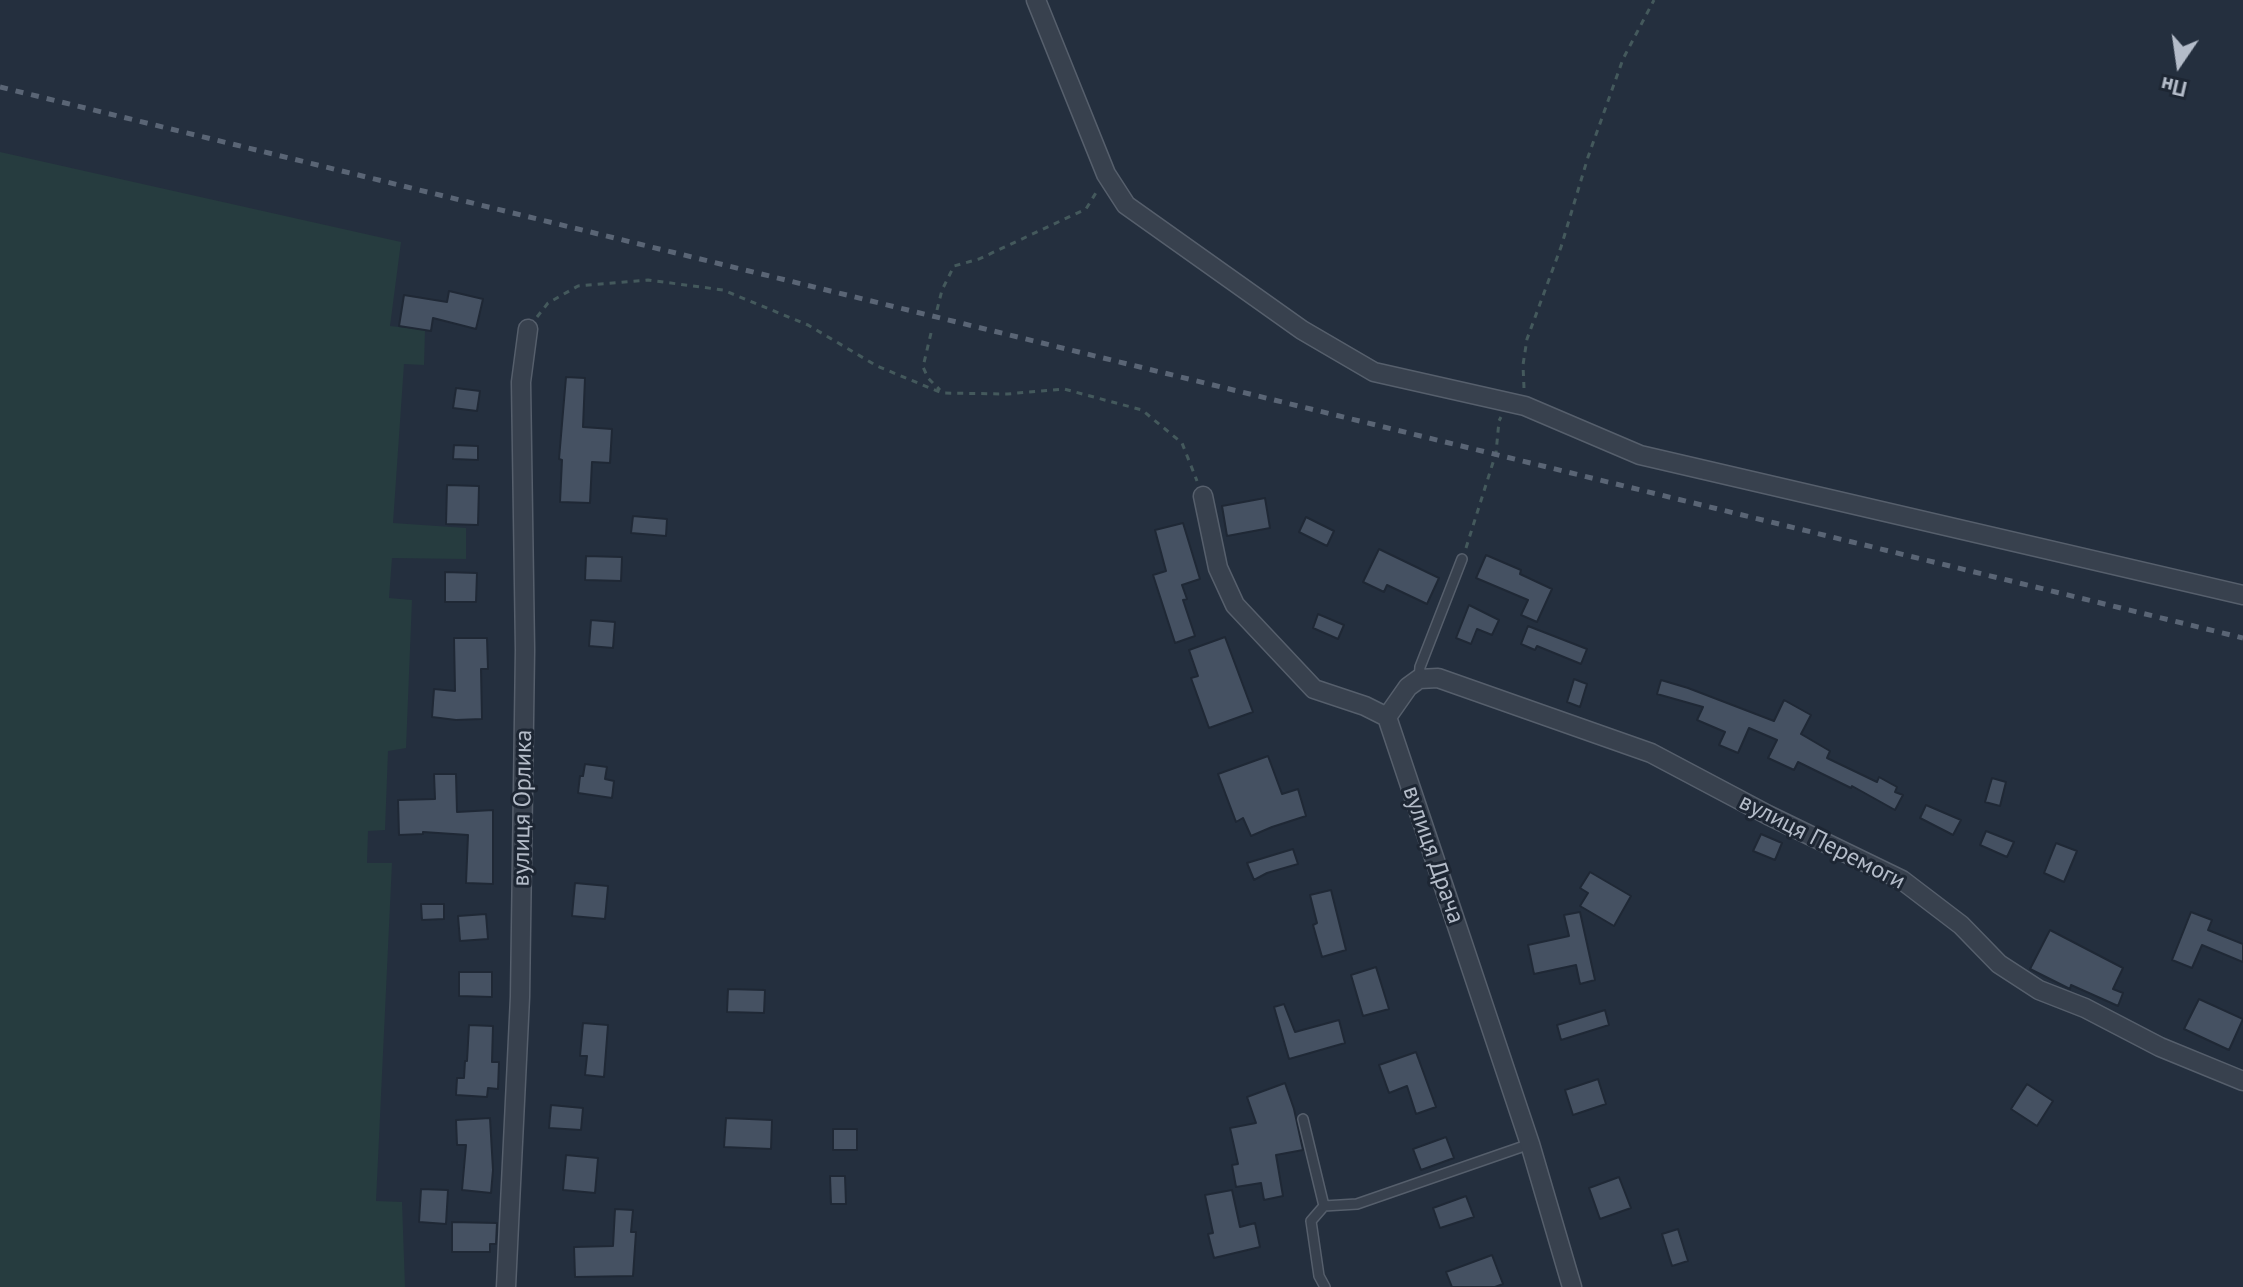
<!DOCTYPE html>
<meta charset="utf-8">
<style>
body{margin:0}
#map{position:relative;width:2243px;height:1287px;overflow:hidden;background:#242f3e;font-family:"PT Sans",sans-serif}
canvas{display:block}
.north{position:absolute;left:2139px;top:24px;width:80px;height:80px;-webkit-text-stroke:6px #1d2633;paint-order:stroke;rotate:193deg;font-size:22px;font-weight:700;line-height:32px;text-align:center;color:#b4bcc9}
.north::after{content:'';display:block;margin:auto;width:28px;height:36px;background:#b4bcc9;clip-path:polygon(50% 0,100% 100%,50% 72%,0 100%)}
</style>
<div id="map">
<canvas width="2243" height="1287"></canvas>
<div class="north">Пн</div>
</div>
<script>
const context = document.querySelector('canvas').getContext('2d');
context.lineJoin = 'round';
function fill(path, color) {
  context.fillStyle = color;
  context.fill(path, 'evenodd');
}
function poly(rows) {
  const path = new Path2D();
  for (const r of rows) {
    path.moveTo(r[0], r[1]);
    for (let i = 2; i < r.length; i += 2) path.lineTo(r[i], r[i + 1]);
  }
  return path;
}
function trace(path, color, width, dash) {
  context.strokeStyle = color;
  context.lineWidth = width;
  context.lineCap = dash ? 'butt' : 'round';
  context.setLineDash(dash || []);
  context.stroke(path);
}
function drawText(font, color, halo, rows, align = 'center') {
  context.font = font + ' "PT Sans",sans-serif';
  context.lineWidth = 6;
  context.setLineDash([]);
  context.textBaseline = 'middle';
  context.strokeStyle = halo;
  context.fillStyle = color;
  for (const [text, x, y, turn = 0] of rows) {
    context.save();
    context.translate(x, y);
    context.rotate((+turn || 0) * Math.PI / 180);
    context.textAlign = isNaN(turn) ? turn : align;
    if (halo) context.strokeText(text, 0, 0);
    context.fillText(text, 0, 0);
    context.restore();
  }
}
const green = poly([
 [0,152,401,242,390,326,425,330,424,365,404,364,393,523,466,528,466,559,392,558,389,598,412,600,406,748,388,751,385,830,368,831,367,863,392,863,376,1201,402,1202,405,1287,0,1287]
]);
const building = poly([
 [449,291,483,299,476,329,433,318,431,331,399,326,404,295,447,302,449,291],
 [566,377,585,378,583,427,612,429,610,463,592,462,590,503,560,502,562,460,559,459,566,377],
 [456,388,480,391,477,411,453,408,456,388],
 [454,445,478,446,478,460,453,459,454,445],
 [447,485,479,486,478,525,446,524,447,485],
 [1265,498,1270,528,1227,536,1222,506,1265,498],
 [633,516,667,519,666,536,631,533,633,516],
 [1306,517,1334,531,1327,546,1299,532,1306,517],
 [1183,523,1200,579,1182,585,1187,599,1183,600,1195,636,1175,643,1153,575,1166,571,1155,530,1183,523],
 [1379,549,1439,578,1427,604,1387,585,1384,592,1363,582,1379,549],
 [1486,555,1521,570,1520,574,1552,589,1537,622,1521,615,1528,600,1476,578,1486,555],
 [586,556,622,557,621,581,585,580,586,556],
 [445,572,477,573,476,602,445,602,445,572],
 [1469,605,1499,620,1492,635,1477,629,1471,644,1456,638,1469,605],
 [1318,614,1344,625,1338,639,1313,628,1318,614],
 [591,620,615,622,613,648,589,646,591,620],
 [1528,626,1587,649,1581,664,1537,646,1535,650,1521,644,1528,626],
 [1225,637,1253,712,1209,728,1191,678,1198,676,1189,650,1225,637],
 [454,638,487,638,488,669,481,669,482,719,456,720,432,717,434,689,455,691,454,638],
 [1574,679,1587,684,1580,707,1567,702,1574,679],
 [1661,680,1688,688,1774,721,1784,700,1811,715,1801,734,1830,751,1827,758,1877,782,1879,777,1897,787,1895,792,1903,795,1895,810,1852,786,1851,788,1798,762,1794,770,1768,758,1777,740,1749,728,1738,753,1719,745,1725,732,1697,720,1703,707,1657,694,1661,680],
 [1268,756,1282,794,1298,789,1306,816,1272,827,1251,836,1243,818,1236,822,1218,774,1268,756],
 [585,764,607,767,605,779,614,781,612,798,578,793,580,776,583,776,585,764],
 [434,774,456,774,457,812,493,810,493,884,466,883,468,835,423,832,423,834,399,835,398,800,435,799,434,774],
 [1992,778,2006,782,2000,806,1985,802,1992,778],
 [1926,805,1961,820,1953,835,1920,818,1926,805],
 [1986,831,2014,842,2007,857,1980,845,1986,831],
 [1761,834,1782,843,1775,860,1753,851,1761,834],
 [2056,843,2077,851,2064,882,2044,873,2056,843],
 [1293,849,1298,864,1267,873,1254,880,1247,863,1293,849],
 [1590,872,1631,896,1614,926,1580,906,1588,893,1580,888,1590,872],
 [575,883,608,886,605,919,572,916,575,883],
 [1331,890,1346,950,1322,957,1313,925,1317,923,1310,895,1331,890],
 [421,904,444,904,444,919,422,920,421,904],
 [1580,912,1595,980,1580,984,1576,965,1534,974,1528,945,1569,936,1564,915,1580,912],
 [2191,912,2212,920,2208,930,2243,944,2243,962,2202,945,2192,968,2172,960,2191,912],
 [486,914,488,939,460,941,458,916,486,914],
 [2050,930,2123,968,2113,989,2123,993,2118,1006,2071,985,2070,989,2030,969,2050,930],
 [1376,967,1389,1009,1363,1016,1351,975,1376,967],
 [459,972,492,972,492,997,459,996,459,972],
 [728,989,765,990,764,1013,727,1012,728,989],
 [2199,999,2243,1019,2229,1050,2184,1029,2199,999],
 [1284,1004,1295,1032,1339,1020,1345,1043,1289,1059,1274,1007,1284,1004],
 [1605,1010,1609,1025,1561,1040,1557,1025,1605,1010],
 [583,1023,608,1025,604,1077,585,1075,587,1056,580,1056,583,1023],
 [469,1025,493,1026,492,1062,499,1062,498,1089,488,1088,487,1097,456,1095,457,1078,464,1078,465,1061,467,1061,469,1025],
 [1416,1052,1436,1107,1416,1114,1407,1086,1389,1093,1379,1065,1416,1052],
 [1598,1079,1606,1104,1573,1115,1565,1090,1598,1079],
 [1285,1083,1294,1109,1303,1150,1276,1155,1283,1196,1264,1200,1261,1183,1236,1187,1232,1165,1238,1164,1230,1128,1256,1123,1247,1097,1285,1083],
 [2027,1084,2053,1101,2037,1126,2011,1109,2027,1084],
 [551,1105,583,1108,581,1130,549,1128,551,1105],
 [490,1118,493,1170,491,1193,462,1190,466,1145,457,1145,456,1120,490,1118],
 [726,1118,772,1120,771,1149,724,1147,726,1118],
 [833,1129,857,1129,857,1150,833,1150,833,1129],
 [1446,1137,1454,1158,1421,1170,1413,1149,1446,1137],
 [566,1155,598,1158,595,1193,563,1190,566,1155],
 [830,1176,845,1176,846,1204,831,1204,830,1176],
 [1619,1177,1631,1208,1600,1219,1589,1188,1619,1177],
 [421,1189,448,1190,446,1224,419,1222,421,1189],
 [1232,1190,1240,1227,1255,1223,1260,1247,1214,1258,1208,1234,1213,1233,1205,1195,1232,1190],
 [1466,1196,1474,1217,1440,1228,1433,1208,1466,1196],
 [615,1209,633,1210,631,1232,636,1232,633,1276,575,1277,574,1247,613,1246,615,1209],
 [452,1222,497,1223,496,1244,490,1244,490,1252,452,1252,452,1222],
 [1678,1229,1688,1261,1672,1266,1662,1234,1678,1229],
 [1492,1255,1503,1284,1495,1287,1452,1287,1446,1272,1492,1255]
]);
const path = poly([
 [937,310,942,290,954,266,979,259,1086,209,1097,191],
 [537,317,548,303,578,286,648,280,723,290,808,325,877,366,942,393,1007,394,1064,389,1142,410,1182,443,1197,481],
 [931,333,923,367,928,378,940,390],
 [1524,388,1523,365,1527,339,1561,247,1588,157,1623,59,1654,0],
 [1466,548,1496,453,1499,421,1501,417]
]);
const service = poly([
 [1419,679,1420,667,1462,559],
 [1303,1119,1324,1206],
 [1324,1206,1357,1204,1530,1144],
 [1324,1206,1311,1221,1319,1276,1325,1287]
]);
const minor = poly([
 [1036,0,1106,174,1126,205,1302,330,1374,372,1525,406,1640,455,2243,595],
 [1203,496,1218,568,1235,605,1314,689,1365,706,1387,717,1530,1144,1572,1287],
 [1387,717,1408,687,1419,679,1438,678,1651,753,1768,815,1902,880,1961,925,1999,964,2039,990,2085,1008,2160,1047,2243,1081],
 [506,1287,520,997,525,650,521,382,528,329]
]);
const rail = poly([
 [0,87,2243,638]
]);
const streetNames = [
 ["вулиця Орлика",523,808,-89],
 ["вулиця Перемоги",1822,842,27],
 ["вулиця Драча",1433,855,71]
];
fill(green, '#263c3f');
fill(building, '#455162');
trace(building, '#1f2835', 2);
trace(service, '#565f6c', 12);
trace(minor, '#565f6c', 21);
trace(path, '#44595c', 3, [6, 6]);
trace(service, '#38414e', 9);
trace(minor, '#38414e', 18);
trace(rail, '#5a6575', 5, [8, 8]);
drawText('24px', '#b4bcc9', '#1d2633', streetNames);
</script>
